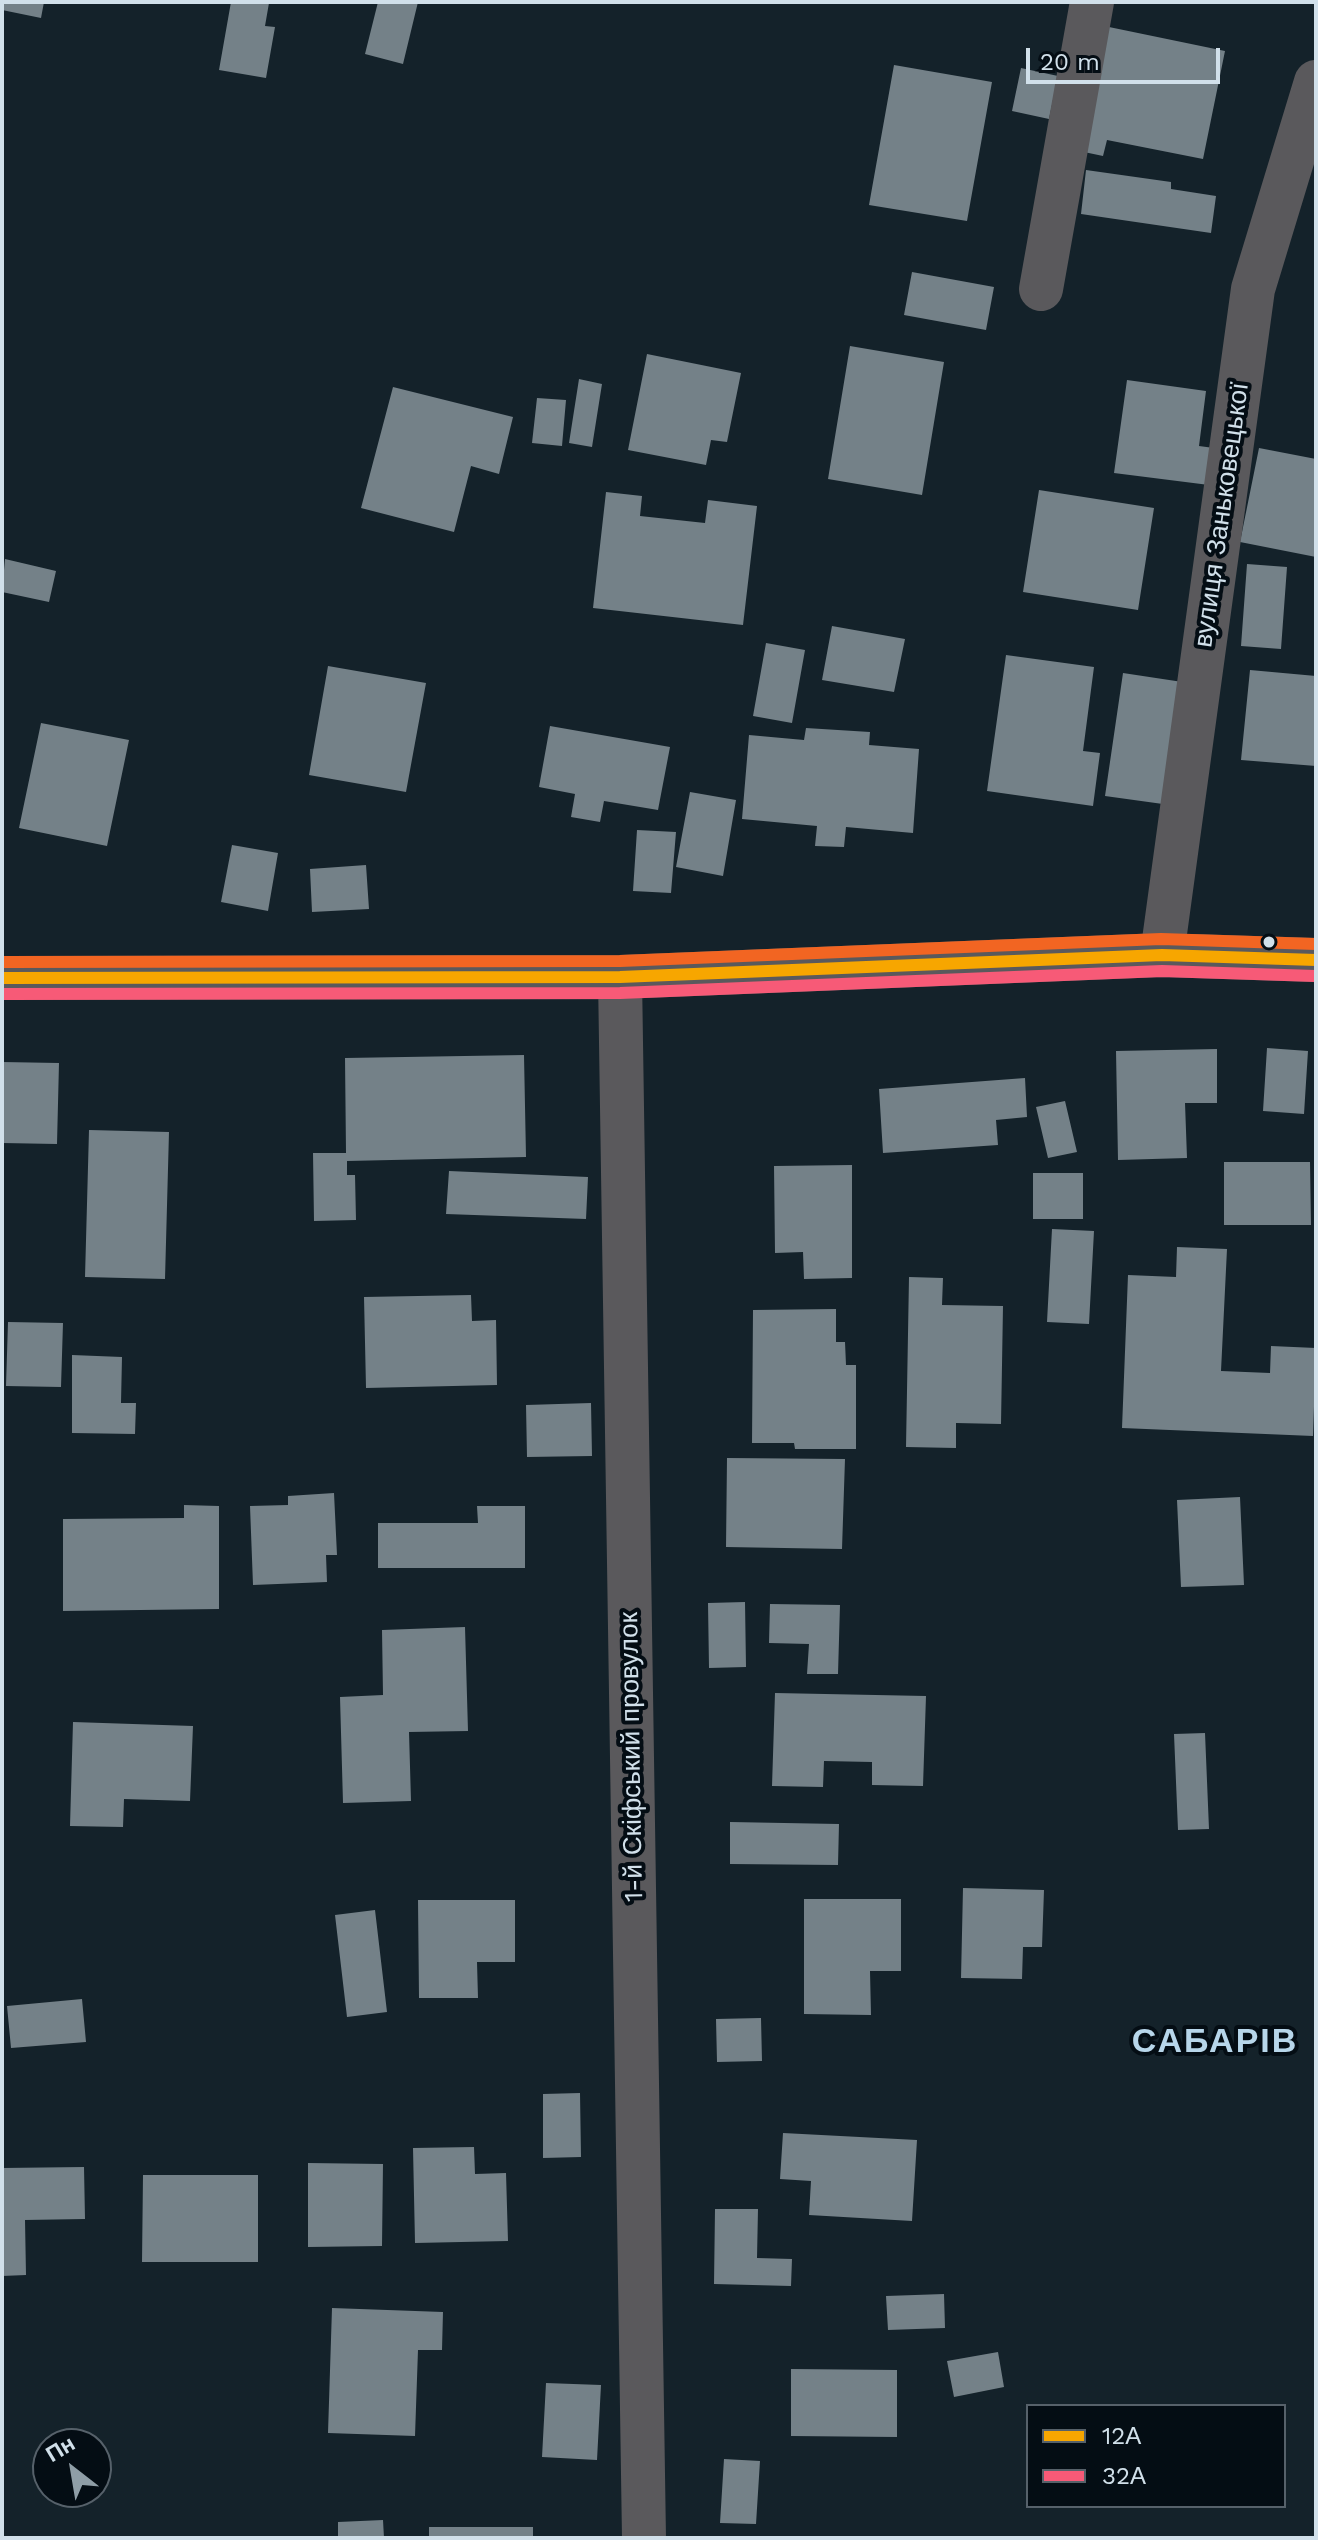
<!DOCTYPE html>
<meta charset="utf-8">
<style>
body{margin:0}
#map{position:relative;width:1318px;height:2540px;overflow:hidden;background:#14222a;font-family:"Work Sans",sans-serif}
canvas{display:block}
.frame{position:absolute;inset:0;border:4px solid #d1e0ea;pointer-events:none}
.legend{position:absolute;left:1026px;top:2404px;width:260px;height:104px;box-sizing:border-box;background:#040d14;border:2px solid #56616a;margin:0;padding:10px 14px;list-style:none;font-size:24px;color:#d1e0ea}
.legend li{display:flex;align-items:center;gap:16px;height:40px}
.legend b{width:40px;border:2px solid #56616a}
.north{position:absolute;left:32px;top:2428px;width:80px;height:80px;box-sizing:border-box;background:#040d14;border:2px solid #56616a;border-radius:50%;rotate:329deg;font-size:22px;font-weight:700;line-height:32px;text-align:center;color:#d1e0ea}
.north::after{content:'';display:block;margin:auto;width:28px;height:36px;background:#8f9ea7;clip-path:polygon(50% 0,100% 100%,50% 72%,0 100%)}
.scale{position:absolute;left:1026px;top:48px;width:194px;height:36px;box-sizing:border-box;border:4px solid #d1e0ea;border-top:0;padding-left:10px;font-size:24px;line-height:28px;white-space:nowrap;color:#d1e0ea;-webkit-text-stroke:6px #040d14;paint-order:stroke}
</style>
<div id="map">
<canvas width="1318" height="2540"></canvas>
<div class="frame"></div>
<ul class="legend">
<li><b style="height:10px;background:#f7a600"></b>12А</li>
<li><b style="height:10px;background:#f75a77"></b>32А</li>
</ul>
<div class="north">Пн</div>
<div class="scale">20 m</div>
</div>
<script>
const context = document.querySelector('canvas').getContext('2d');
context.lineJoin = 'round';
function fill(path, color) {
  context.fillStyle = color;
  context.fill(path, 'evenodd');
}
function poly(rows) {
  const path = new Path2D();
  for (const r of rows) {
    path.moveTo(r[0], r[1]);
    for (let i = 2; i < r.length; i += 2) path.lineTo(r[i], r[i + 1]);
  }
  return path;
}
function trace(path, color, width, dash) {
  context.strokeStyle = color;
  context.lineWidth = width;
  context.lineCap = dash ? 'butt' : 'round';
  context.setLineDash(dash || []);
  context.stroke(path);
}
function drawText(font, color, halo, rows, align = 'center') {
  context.font = font + ' "Work Sans",sans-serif';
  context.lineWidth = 8;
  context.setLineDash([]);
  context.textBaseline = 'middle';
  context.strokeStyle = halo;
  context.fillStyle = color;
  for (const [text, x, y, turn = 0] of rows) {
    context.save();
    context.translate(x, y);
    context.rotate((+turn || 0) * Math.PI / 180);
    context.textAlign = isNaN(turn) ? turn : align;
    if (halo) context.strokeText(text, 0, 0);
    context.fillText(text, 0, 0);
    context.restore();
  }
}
const building = poly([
 [2,2,44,2,41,18,2,10],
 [231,2,269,3,265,26,275,27,266,78,219,70],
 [378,2,418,2,403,64,365,54],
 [1109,27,1225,51,1203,159,1107,140,1103,156,1084,152],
 [894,65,992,82,967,221,869,205],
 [1021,68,1058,76,1049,119,1012,111],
 [1086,170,1171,182,1171,189,1216,196,1211,233,1081,214],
 [912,272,994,287,986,330,904,315],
 [850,346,944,362,922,495,828,479],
 [647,354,741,373,727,442,711,440,706,465,628,450],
 [579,379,602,384,592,447,569,443],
 [1127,380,1206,391,1199,446,1214,448,1209,485,1114,473],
 [393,387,513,417,499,474,471,466,454,532,361,508],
 [537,398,566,400,562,446,532,443],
 [1259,448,1316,459,1316,557,1240,542],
 [1039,490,1154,508,1138,610,1023,592],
 [606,492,642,496,640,516,705,523,708,500,757,506,743,625,593,608],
 [5,559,56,571,49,602,2,592],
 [1247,564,1287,567,1281,649,1241,646],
 [832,626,905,639,894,692,822,680],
 [766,643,805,650,792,723,753,716],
 [1006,655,1094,667,1083,751,1100,753,1093,806,987,791],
 [328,666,426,683,406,792,309,775],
 [1250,670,1316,676,1316,766,1241,760],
 [1123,673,1189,683,1170,805,1105,796],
 [41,723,129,740,107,846,19,828],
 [550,726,670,747,658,810,604,801,600,822,571,817,575,794,539,787],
 [806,728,870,732,869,745,919,749,913,833,846,827,844,847,815,846,817,826,742,819,749,735,804,740],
 [690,792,736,800,723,876,676,867],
 [637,830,676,832,671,893,633,891],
 [232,845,278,853,268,911,221,902],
 [366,865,369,909,312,912,310,869],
 [1267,1048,1308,1051,1304,1114,1263,1111],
 [1217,1049,1217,1103,1185,1103,1187,1158,1118,1160,1116,1051],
 [524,1055,526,1157,347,1161,347,1175,355,1175,356,1220,314,1221,313,1153,346,1153,345,1058],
 [2,1062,59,1063,57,1144,2,1143],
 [1025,1078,1027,1117,996,1120,998,1145,883,1153,879,1089],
 [1065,1101,1077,1152,1048,1158,1036,1107],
 [89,1130,169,1132,165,1279,85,1277],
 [1224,1162,1310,1162,1311,1225,1224,1225],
 [852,1165,852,1278,804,1279,803,1252,775,1253,774,1166],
 [449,1171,588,1177,586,1219,446,1214],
 [1033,1173,1083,1173,1083,1219,1033,1219],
 [1052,1229,1094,1231,1089,1324,1047,1322],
 [1177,1247,1227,1249,1221,1371,1270,1373,1271,1346,1316,1348,1313,1436,1122,1428,1128,1275,1176,1277],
 [909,1277,943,1278,942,1305,1003,1306,1001,1424,956,1423,956,1448,906,1447],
 [471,1295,472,1321,496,1320,497,1385,366,1388,364,1297],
 [836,1309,836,1342,845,1342,846,1365,856,1365,856,1449,795,1449,794,1443,752,1443,753,1310],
 [8,1322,63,1323,61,1387,6,1386],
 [72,1355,122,1357,121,1403,136,1403,135,1434,72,1433],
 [591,1403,592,1456,527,1457,526,1405],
 [727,1458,845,1459,842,1549,726,1547],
 [334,1493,337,1555,326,1555,327,1582,253,1585,250,1506,288,1505,288,1496],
 [1240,1497,1244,1585,1181,1587,1177,1500],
 [184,1505,219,1506,219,1609,63,1611,63,1519,184,1518],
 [477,1506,525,1506,525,1568,378,1568,378,1523,478,1523],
 [745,1602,746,1667,709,1668,708,1603],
 [770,1604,840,1605,838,1674,807,1674,809,1644,769,1643],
 [465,1627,468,1731,409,1732,411,1801,343,1803,340,1697,383,1695,382,1630],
 [775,1693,926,1696,923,1786,872,1785,872,1762,824,1761,823,1787,772,1786],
 [73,1722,193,1726,190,1801,124,1799,123,1827,70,1826],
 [1205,1733,1209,1829,1178,1830,1174,1734],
 [730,1822,839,1824,838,1865,730,1864],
 [963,1888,1044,1890,1042,1947,1023,1947,1022,1979,961,1978],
 [804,1899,901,1899,901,1971,870,1971,871,2015,804,2014],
 [418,1900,515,1900,515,1962,477,1962,478,1998,419,1998],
 [375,1910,387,2012,347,2017,335,1915],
 [82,1999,86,2042,11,2048,7,2006],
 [761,2018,762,2061,717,2062,716,2019],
 [580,2093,581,2157,543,2158,543,2094],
 [783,2133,917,2140,912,2221,809,2215,811,2181,780,2179],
 [474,2147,475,2174,506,2173,508,2241,415,2243,413,2148],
 [308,2163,383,2164,382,2246,308,2247],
 [84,2167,85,2219,25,2220,26,2275,2,2276,2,2168],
 [143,2175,258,2175,258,2262,142,2262],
 [715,2209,758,2209,757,2258,792,2259,791,2286,714,2284],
 [944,2294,945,2328,888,2330,886,2296],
 [332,2308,443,2312,442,2350,418,2350,415,2436,328,2433],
 [998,2352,1004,2387,954,2397,947,2361],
 [791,2369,897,2370,897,2437,791,2436],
 [546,2383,601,2385,597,2460,542,2457],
 [724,2459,760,2461,756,2524,720,2523],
 [383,2520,384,2538,338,2538,338,2522],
 [429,2527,533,2527,533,2538,429,2538]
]);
const minor = poly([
 [1041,289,1092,2],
 [1162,955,1253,289,1316,82],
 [620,977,644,2538],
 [2,978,620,977,1162,955,1316,960]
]);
const bus1 = poly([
 [2,978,620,977,1162,955,1316,960]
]);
const bus2 = poly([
 [2,994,620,993,1162,971,1315,976]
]);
const bus3 = poly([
 [2,962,620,961,1161,939,1316,944]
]);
const markers = [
 [1269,942,7,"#d1e0ea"]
];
const streetNames = [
 ["вулиця Заньковецької",1222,515,-82],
 ["1-й Скіфський провулок",632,1757,-91]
];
const districtNames = [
 ["САБАРІВ",1215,2042]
];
fill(building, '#748188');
trace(minor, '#5a595c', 44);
trace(bus1, '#f7a600', 12);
trace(bus2, '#f75a77', 12);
trace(bus3, '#f26522', 12);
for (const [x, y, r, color] of markers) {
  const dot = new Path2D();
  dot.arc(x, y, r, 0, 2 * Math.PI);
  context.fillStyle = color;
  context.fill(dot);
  trace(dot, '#040d14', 3);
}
drawText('26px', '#d1e0ea', '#040d14', streetNames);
context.letterSpacing = '2px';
drawText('bold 34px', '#b7d6ea', '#040d14', districtNames);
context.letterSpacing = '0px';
</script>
